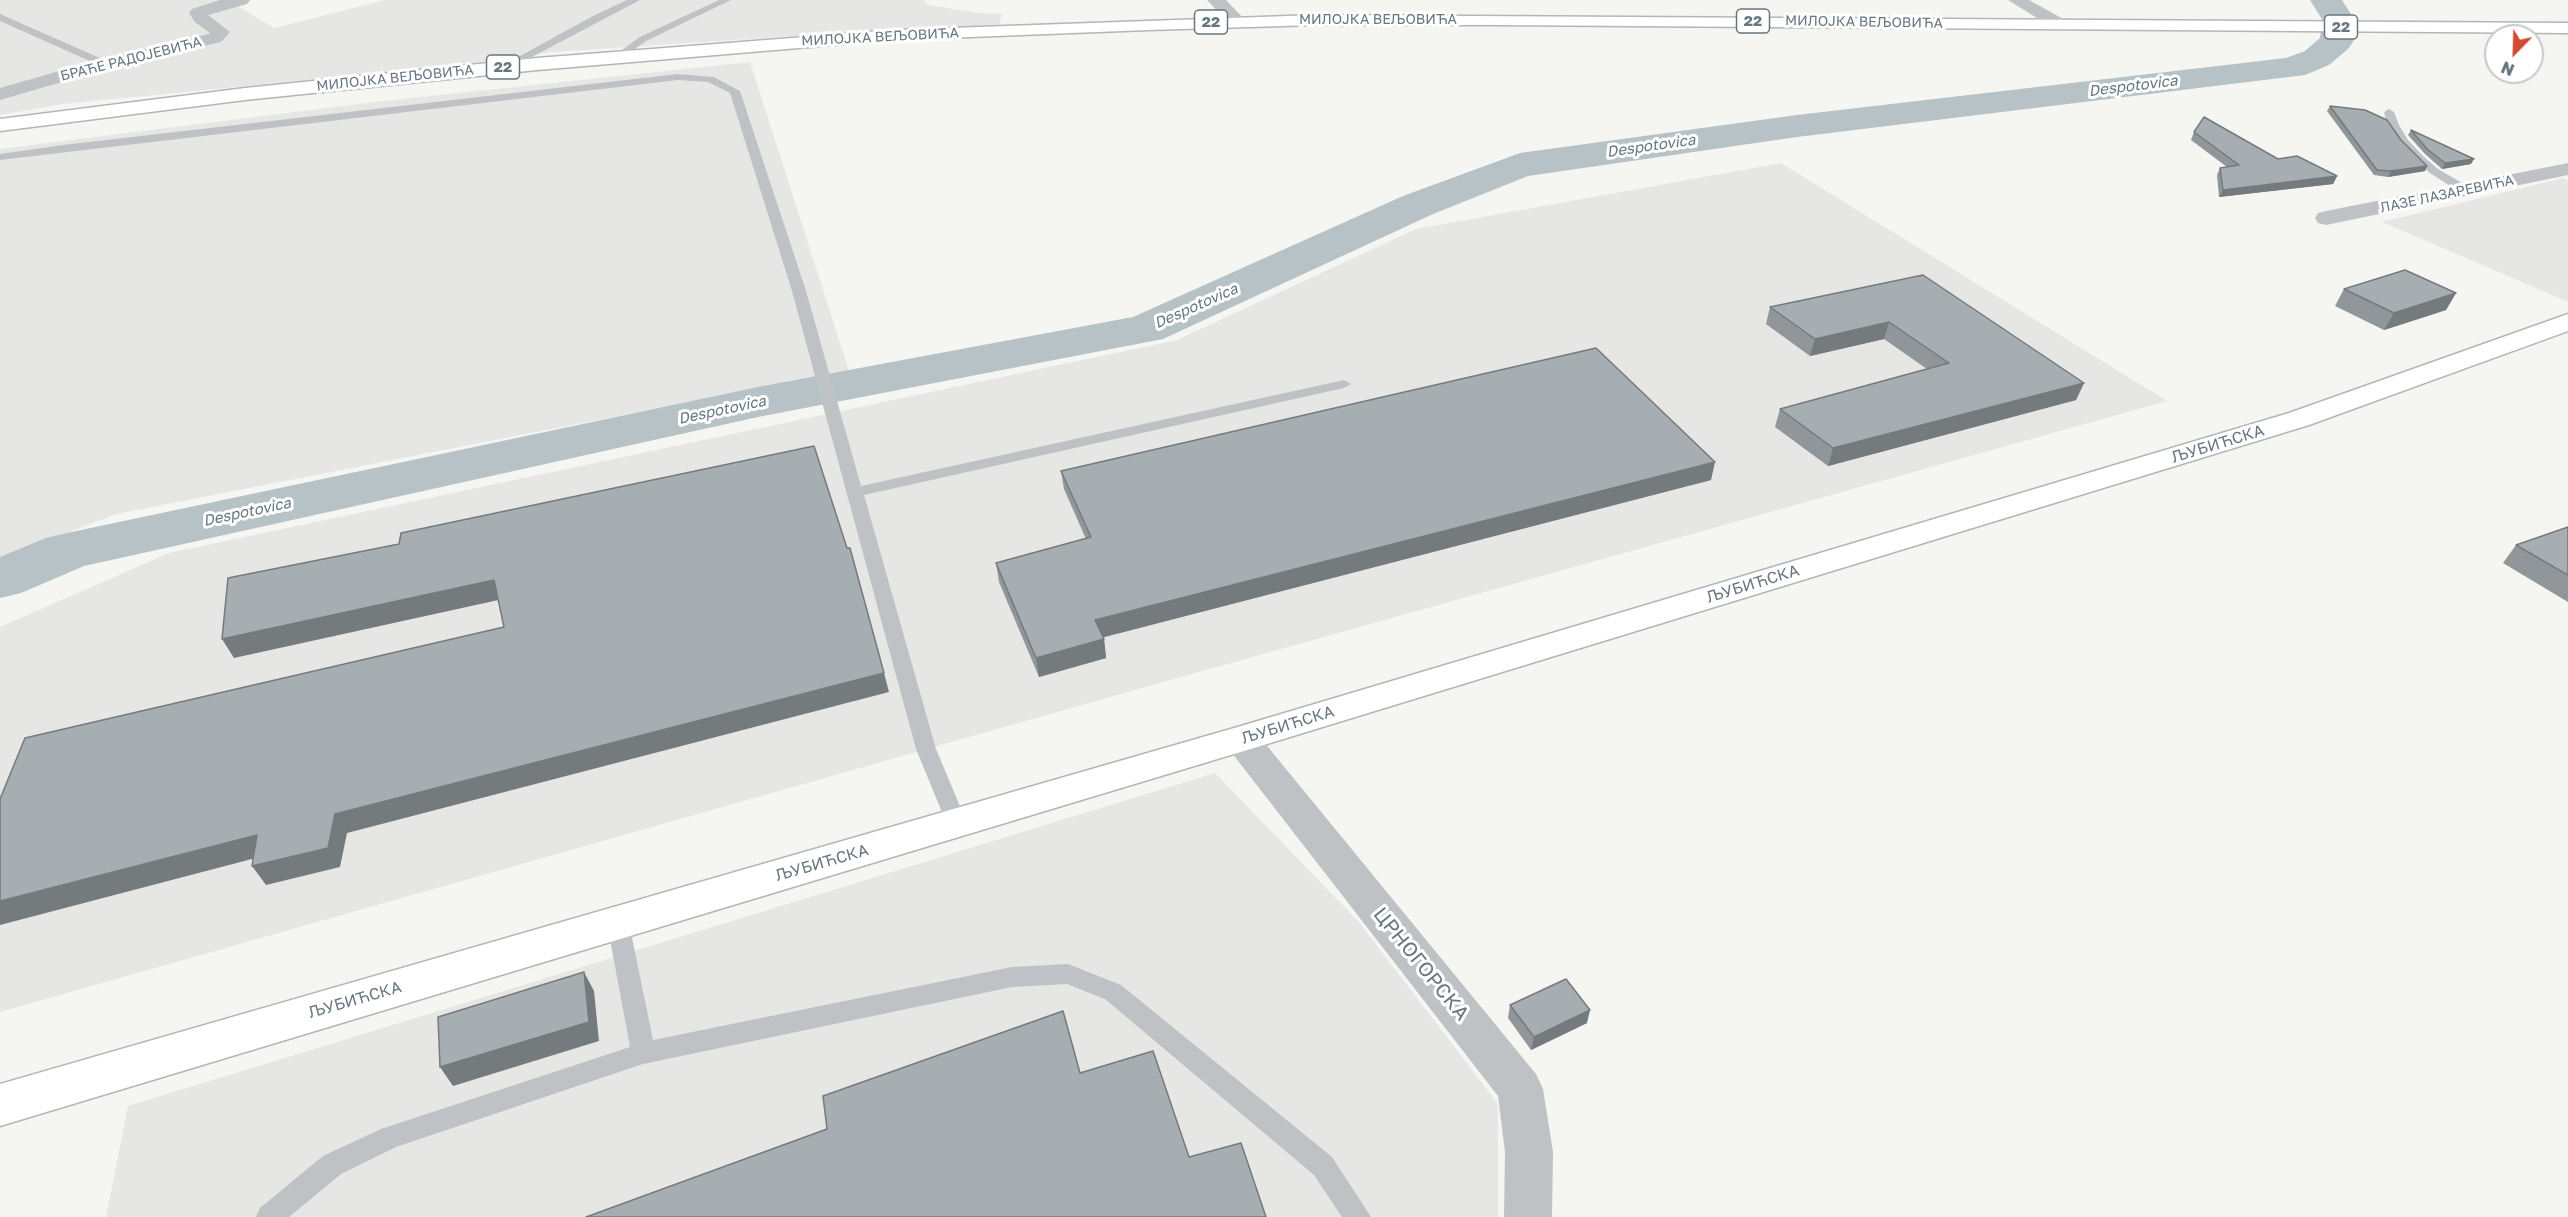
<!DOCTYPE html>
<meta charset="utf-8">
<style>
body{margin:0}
#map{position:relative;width:2568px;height:1217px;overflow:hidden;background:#f5f5f2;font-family:"Golos Text",sans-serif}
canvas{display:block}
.north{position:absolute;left:2484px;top:24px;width:60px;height:60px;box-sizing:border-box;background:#fff;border:2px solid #c2c9cc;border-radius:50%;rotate:203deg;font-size:16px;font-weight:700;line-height:24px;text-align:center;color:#677780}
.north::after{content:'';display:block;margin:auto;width:21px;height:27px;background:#d34a34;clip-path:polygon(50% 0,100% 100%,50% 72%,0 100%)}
</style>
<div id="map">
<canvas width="2568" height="1217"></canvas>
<div class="north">N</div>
</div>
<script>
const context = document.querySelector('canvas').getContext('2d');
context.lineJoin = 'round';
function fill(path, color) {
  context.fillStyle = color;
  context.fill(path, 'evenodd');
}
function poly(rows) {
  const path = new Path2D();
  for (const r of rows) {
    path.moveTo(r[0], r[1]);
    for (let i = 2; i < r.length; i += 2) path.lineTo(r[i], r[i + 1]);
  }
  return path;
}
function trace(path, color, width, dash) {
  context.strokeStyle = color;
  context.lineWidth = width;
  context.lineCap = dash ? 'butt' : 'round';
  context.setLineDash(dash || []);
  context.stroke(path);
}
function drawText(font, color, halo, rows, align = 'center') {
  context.font = font + ' "Golos Text",sans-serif';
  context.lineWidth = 6;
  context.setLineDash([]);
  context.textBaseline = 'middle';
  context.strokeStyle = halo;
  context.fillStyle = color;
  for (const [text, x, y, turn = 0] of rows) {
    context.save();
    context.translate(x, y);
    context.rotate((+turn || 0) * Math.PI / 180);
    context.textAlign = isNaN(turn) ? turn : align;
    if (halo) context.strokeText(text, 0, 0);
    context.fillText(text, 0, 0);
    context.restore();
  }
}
const built = poly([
 [0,0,228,0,274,28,385,0,926,0,924,4,977,13,1002,14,999,26,900,29,553,52,442,67,63,104,0,115],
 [750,62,849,371,116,514,0,559,0,149,374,102],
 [1781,163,2167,401,1156,684,0,1012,0,627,169,553,1177,340,1416,229],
 [2563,178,2568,180,2568,302,2382,222],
 [1215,773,1358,921,1498,1104,1498,1217,106,1217,128,1106]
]);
const river = poly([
 [2310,0,2342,0,2354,19,2356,30,2353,42,2348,49,2329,65,2305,75,1797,137,1528,176,1433,214,1163,339,758,417,84,566,21,593,0,598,0,557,46,538,67,533,758,387,1133,317,1403,196,1520,153,1797,115,2286,58,2305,51,2320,38,2322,19,2310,0]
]);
const lane = poly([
 [627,0,640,0,509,69,500,67,593,16,627,0],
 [719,0,731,0,646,41,621,59,612,57,640,37,719,0],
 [0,14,109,62,110,64,101,66,0,21,0,14],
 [678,74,714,77,740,91,806,291,861,486,1344,380,1351,384,1344,388,864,495,936,749,967,823,963,829,956,831,949,829,916,749,792,291,730,93,708,82,678,80,0,160,0,154,63,145,678,74],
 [2389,109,2394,112,2399,125,2408,140,2423,156,2438,169,2469,187,2469,193,2461,193,2430,173,2415,160,2400,144,2387,125,2384,112,2389,109],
 [618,914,626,916,629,923,653,1040,1012,967,1068,964,1121,985,1332,1157,1371,1217,1342,1217,1314,1175,1105,999,1067,984,1012,987,643,1064,396,1147,341,1174,289,1217,256,1217,260,1208,323,1156,381,1129,630,1047,607,923,610,916,618,914]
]);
const street = poly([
 [220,0,250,0,247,4,208,15,230,32,221,42,110,68,0,100,0,88,98,60,209,34,210,33,195,22,189,13,192,9,220,0],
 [1207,0,1226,0,1246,21,1243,25,1231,25,1207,0],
 [2008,0,2029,0,2065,20,2068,24,2065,28,2053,28,2008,0],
 [2568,163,2568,175,2326,225,2318,223,2315,218,2318,213,2326,211,2568,163],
 [1241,726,1254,730,1536,1074,1543,1089,1553,1152,1552,1217,1504,1217,1505,1152,1498,1096,1228,748,1223,739,1228,730,1241,726]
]);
const secondary = poly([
 [2568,314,2568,331,2309,425,1254,748,0,1126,0,1084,1241,726,2289,413,2568,314]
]);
const primary = poly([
 [1316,15,2568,23,2568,33,1498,25,1316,25,1149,30,894,40,537,70,245,100,0,131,0,119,245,88,537,58,894,30,1316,15]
]);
const wall = poly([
 [2330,106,2401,140,2427,166,2425,171,2388,177,2374,175,2327,111],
 [2411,130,2471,164,2442,169,2425,154,2408,135],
 [2194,132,2278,159,2337,176,2333,184,2219,197,2217,175,2220,168,2227,167,2191,140],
 [1923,275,2084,383,2076,400,1828,466,1775,427,1780,409,1927,369,1884,339,1810,356,1766,324,1770,307],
 [2344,289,2456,293,2446,310,2384,330,2335,306],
 [1061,471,1711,480,1103,637,1104,639,1106,658,1039,677,999,582,996,563,1086,539,1064,489],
 [2568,527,2568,602,2503,563,2516,545],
 [1510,1005,1587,1023,1531,1050,1508,1018]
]);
const shadedWall = poly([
 [2474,159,2471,164,2442,169,2445,163],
 [2427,166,2425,171,2388,177,2391,171],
 [2337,176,2333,184,2219,197,2223,190],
 [2456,293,2446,310,2384,330,2394,313],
 [1889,322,1884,339,1810,356,1815,339],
 [2084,383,2076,400,1828,466,1833,448],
 [1715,462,1711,480,1097,639,1095,620],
 [494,580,503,599,234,658,222,639],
 [1104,639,1106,658,1039,677,1036,658],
 [884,673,889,692,347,833,340,867,266,885,252,866,335,814],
 [257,835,271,854,0,925,0,901],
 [584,972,594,991,599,1041,453,1086,440,1067],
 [1590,1010,1587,1023,1531,1050,1534,1037]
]);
const building = poly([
 [2330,106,2365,110,2387,120,2401,140,2427,166,2391,171,2377,170,2330,106],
 [2204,117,2278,159,2297,156,2337,176,2223,190,2220,168,2239,165,2194,132,2204,117],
 [2411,130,2474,159,2445,163,2427,149,2411,130],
 [2405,270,2456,293,2394,313,2344,289,2405,270],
 [1923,275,2084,383,1833,448,1780,409,1949,363,1889,322,1815,339,1770,307,1923,275],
 [1596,348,1715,462,1095,620,1104,639,1036,658,996,563,1091,537,1061,471,1596,348],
 [814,446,847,548,850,548,884,673,335,814,328,848,252,866,257,835,0,901,0,799,25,738,504,627,494,580,222,639,228,578,399,544,401,533,814,446],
 [2568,527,2568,575,2516,545,2568,527],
 [584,972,589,1022,440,1067,438,1017,584,972],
 [1566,979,1590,1010,1534,1037,1510,1005,1566,979],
 [1063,1011,1080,1073,1153,1051,1189,1157,1241,1143,1266,1217,586,1217,827,1129,823,1096,1063,1011]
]);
const farStreetnames = [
 ["МИЛОЈКА ВЕЉОВИЋА",1378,20],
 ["МИЛОЈКА ВЕЉОВИЋА",1864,22,1],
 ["МИЛОЈКА ВЕЉОВИЋА",880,37,-3],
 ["БРАЋЕ РАДОЈЕВИЋА",131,59,-14],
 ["МИЛОЈКА ВЕЉОВИЋА",395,78,-6],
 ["ЛАЗЕ ЛАЗАРЕВИЋА",2447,194,-12]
];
const shields = [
 [1753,21,33],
 [1211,22,33],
 [2341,27,33],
 [503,67,33]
];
const shieldNames = [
 ["22",1753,21],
 ["22",1211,22],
 ["22",2341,27],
 ["22",503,67]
];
const farWaternames = [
 ["Despotovica",2133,86,-7],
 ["Despotovica",1651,146,-8],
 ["Despotovica",1196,306,-24],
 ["Despotovica",722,410,-12],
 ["Despotovica",247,512,-12]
];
const streetNames = [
 ["ЉУБИЋСКА",2218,444,-17],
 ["ЉУБИЋСКА",1753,584,-17],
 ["ЉУБИЋСКА",1288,725,-17],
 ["ЉУБИЋСКА",822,863,-16],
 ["ЉУБИЋСКА",355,1000,-16]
];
const nearStreetnames = [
 ["ЦРНОГОРСКА",1421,964,51]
];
fill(built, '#e6e6e5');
fill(river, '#b6c2c5');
trace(secondary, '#b1b6b9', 3);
trace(primary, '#b2b6b9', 3);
fill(lane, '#bec2c5');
fill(street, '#bec2c5');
fill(secondary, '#fff');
fill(primary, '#fff');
fill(wall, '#909699');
fill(shadedWall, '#757a7d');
fill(building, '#a7aeb2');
trace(building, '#757a7d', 1.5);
drawText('14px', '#677780', '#fff', farStreetnames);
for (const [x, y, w] of shields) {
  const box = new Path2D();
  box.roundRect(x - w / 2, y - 12, w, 24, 4.5);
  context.fillStyle = '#fff';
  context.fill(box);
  trace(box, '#677780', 1.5);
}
drawText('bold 15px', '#677780', null, shieldNames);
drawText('italic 15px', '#63787d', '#fff', farWaternames);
drawText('16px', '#677780', '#fff', streetNames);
drawText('20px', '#677780', '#fff', nearStreetnames);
</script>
